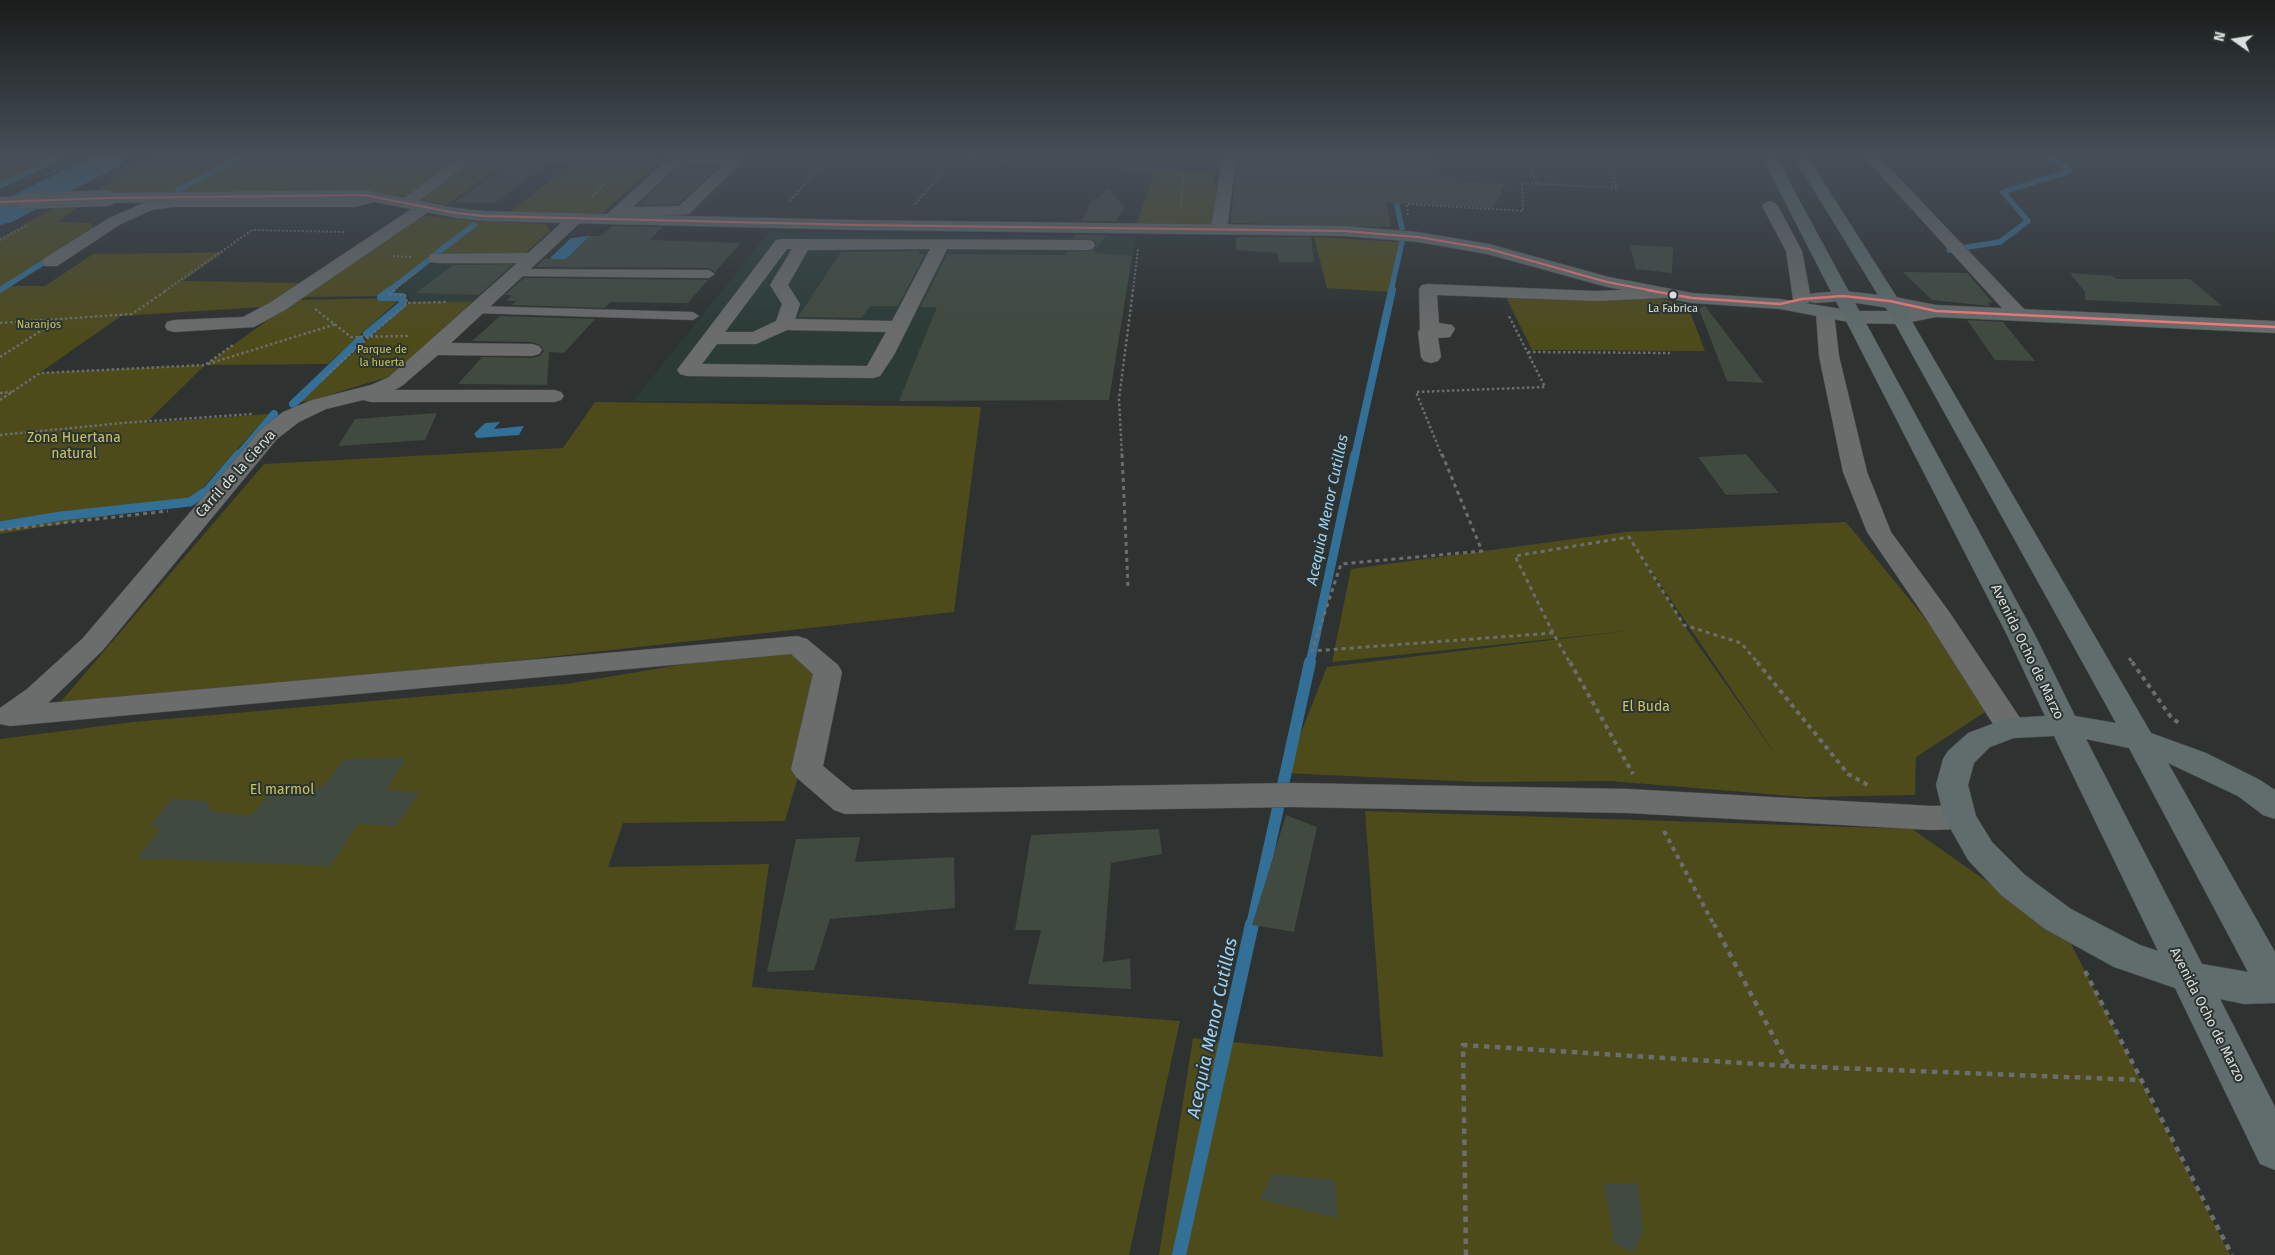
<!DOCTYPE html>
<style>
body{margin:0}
#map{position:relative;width:2275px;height:1255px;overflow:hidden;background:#2e3230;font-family:"Fira Sans",sans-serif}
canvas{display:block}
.north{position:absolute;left:2210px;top:15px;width:50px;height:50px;-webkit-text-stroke:4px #2c3431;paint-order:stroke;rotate:283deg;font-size:14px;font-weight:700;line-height:20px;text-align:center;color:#dadfdd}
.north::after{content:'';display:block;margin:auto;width:18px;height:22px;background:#dadfdd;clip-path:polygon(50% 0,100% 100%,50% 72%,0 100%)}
</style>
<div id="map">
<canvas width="2275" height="1255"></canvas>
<div class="north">N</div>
</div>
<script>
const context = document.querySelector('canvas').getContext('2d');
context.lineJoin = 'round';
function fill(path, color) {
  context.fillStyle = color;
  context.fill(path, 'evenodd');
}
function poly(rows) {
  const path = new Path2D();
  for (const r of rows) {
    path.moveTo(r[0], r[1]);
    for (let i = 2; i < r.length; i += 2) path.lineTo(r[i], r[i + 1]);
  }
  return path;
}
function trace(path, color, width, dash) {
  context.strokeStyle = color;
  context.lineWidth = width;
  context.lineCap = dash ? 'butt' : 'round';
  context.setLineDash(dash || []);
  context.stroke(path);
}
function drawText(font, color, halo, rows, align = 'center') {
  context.font = font + ' "Fira Sans",sans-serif';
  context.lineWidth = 4;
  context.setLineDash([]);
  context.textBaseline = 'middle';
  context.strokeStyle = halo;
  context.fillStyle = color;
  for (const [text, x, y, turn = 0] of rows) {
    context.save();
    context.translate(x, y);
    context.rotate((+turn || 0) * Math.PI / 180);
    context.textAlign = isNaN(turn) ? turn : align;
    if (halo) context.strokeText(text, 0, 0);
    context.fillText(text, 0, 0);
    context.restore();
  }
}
const built = poly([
 [665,159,747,159,693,216,607,213],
 [770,231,1136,236,1109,400,633,401],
 [427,264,453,264,512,265,472,302,410,302,408,293,393,293]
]);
const green = poly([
 [0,159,57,159,0,186],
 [149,159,468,159,406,196,362,192,93,194,113,179],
 [476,159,529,159,509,160,447,205,420,200],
 [545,159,662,159,600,215,509,213,572,163,542,162],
 [1155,170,1214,172,1220,226,1137,223],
 [80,205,58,222,91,223,95,230,11,286,45,286,93,254,186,253,224,252,183,281,301,283,278,306,121,316,18,388,40,373,205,365,296,300,401,298,328,364,205,365,146,423,269,414,190,502,0,534,0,238,58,206],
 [417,215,485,222,546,224,550,231,512,265,424,263,384,296,302,297],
 [1314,237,1402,242,1392,292,1327,288],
 [1505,295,1651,297,1687,304,1705,351,1532,350],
 [410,302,472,302,394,375,309,401,299,402],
 [595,402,981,407,954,612,52,712,264,464,563,448],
 [1846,522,1996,705,1916,757,1915,795,1804,797,1610,781,1477,782,1285,773,1327,667,1627,631,1332,662,1351,569,1625,532],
 [1637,550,1781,762,1684,625],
 [797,645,825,685,785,821,623,823,608,867,769,864,752,987,1180,1021,1129,1255,0,1255,0,739,133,722,566,684],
 [1365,811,1912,829,2068,938,2230,1255,1159,1255,1193,1038,1383,1057]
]);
const water = poly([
 [590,236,563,262,550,258,571,238],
 [500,422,494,429,524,426,519,435,477,438,474,434,485,423]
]);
const streamFar4 = poly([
 [0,186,57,159],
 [178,190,239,159],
 [1394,191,1402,229],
 [1949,250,2000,242,2028,221,2003,192,2070,171,2053,159],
 [433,256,474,225],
 [0,290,54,256],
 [389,291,429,260],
 [1391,291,1402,242]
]);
const streamFar3 = poly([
 [367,334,403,304,402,297,381,297,391,290],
 [293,404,360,340],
 [238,456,274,414],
 [1355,456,1392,290]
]);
const streamFar2 = poly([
 [0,526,61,516,190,502,208,490,239,454],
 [1310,663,1355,454]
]);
const streamFar1 = poly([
 [1283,785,1310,662],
 [1252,925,1278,808]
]);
const stream = poly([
 [1179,1255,1252,924]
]);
const river = poly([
 [86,159,125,159,121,165,12,222,0,225,0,202,86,159]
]);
const building = poly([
 [515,159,553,159,495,203,455,202],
 [1238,159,1436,159,1440,176,1458,177,1457,182,1505,184,1494,208,1386,203,1391,227,1230,223],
 [682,165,718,167,678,204,638,205],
 [1108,188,1125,208,1116,221,1082,221,1092,199,1097,199],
 [612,226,662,227,650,240,741,243,715,272,709,268,535,267,544,259,567,259,590,236,601,236],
 [1075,235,1106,235,1094,253,1132,256,1109,400,899,401,937,307,920,307,947,254,1065,255,1067,252,1095,250,1097,246,1095,240,1073,238],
 [1236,237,1311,237,1314,262,1279,262,1277,253,1236,250],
 [1630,245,1673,247,1672,273,1636,269],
 [920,251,918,254,925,254,898,306,870,306,862,318,798,317,841,252],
 [453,265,512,265,479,295,416,293],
 [1903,272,1967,273,1993,303,1987,302,1990,306,1932,300],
 [2070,273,2113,276,2116,279,2190,279,2222,306,2085,300,2085,292],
 [524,278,708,280,688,303,610,302,605,308,512,305,516,301,506,301,512,295,505,295],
 [1705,306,1764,383,1727,381,1699,309],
 [500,316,595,319,564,353,549,352,547,385,458,384,482,357,532,358,540,356,544,351,540,345,532,342,472,341],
 [1967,320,2003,322,2035,361,1995,360],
 [437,413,425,440,338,446,355,419],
 [1746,454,1779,493,1726,495,1698,457],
 [407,757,386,789,419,793,396,826,358,824,330,866,138,858,162,827,149,827,172,799,207,801,210,811,251,816,274,789,322,787,345,759],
 [1286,815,1317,827,1294,932,1252,925],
 [1159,829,1162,854,1111,863,1103,962,1130,959,1131,989,1028,984,1041,930,1015,930,1031,835],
 [860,837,855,862,954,857,955,908,830,919,814,970,767,972,796,839],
 [1273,1174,1335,1180,1338,1218,1260,1199],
 [1638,1183,1643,1231,1634,1252,1614,1244,1604,1184]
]);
const pathFar4 = poly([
 [965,159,1181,171,1183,179,1181,209],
 [1524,159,1538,184],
 [47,174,78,159],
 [116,175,139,159],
 [592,197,629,159],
 [790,201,825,159],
 [915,204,953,159],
 [1408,215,1407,204,1523,211,1522,183,1617,188,1605,159],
 [0,240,26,226],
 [393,256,412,257],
 [165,291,252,230,345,232],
 [393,291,417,271],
 [1133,291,1138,249]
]);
const pathFar3 = poly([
 [395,290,388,295,405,295,407,303,448,302],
 [315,309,351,337,409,336],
 [0,323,132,314,167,290],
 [1528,352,1670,353],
 [0,357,58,320],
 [208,364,336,324],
 [322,379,407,303],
 [0,393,12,392],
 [0,400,40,373,205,365,233,345],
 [0,435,122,423,252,414],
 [1122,456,1119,399,1133,290],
 [1442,456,1416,392,1545,387,1508,314]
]);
const pathFar2 = poly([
 [1122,454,1128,586],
 [1442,454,1482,551,1341,564,1312,651,1553,633,1570,663],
 [0,530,168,511],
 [1553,633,1515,556,1629,537,1684,625,1741,643,1758,663],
 [2129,658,2133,663]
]);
const pathFar1 = poly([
 [1570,662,1633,774],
 [1757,662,1848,774,1868,785],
 [2132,662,2171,717,2180,724],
 [1664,831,1714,925]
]);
const path = poly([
 [2085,971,2232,1255],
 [1789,1066,2141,1080],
 [1466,1255,1463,1045,1789,1066,1714,924]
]);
const lane = poly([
 [518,269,709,270,715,274,709,278,514,276,512,273,518,269],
 [477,306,693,312,699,316,693,320,473,313,471,310,477,306]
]);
const street = poly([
 [457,159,474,159,412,206,402,206,399,203,402,200,457,159],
 [668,159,736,159,740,163,689,214,623,217,618,221,606,221,604,218,606,215,668,159],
 [681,163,723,165,679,206,633,207,681,163],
 [1222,159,1236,159,1227,229,1225,232,1219,234,1213,232,1211,229,1222,159],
 [1866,159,1881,159,2026,311,2028,315,2026,319,2019,321,2012,319,1866,159],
 [376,192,381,194,384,197,381,200,355,207,175,207,152,210,121,224,57,266,45,266,42,262,45,258,109,218,148,201,175,197,355,197,376,192],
 [1770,201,1775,203,1778,206,1802,251,1811,299,1808,303,1802,304,1796,303,1793,299,1786,251,1762,206,1765,203,1770,201],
 [425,202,431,204,433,207,431,210,285,310,254,327,174,332,167,330,165,326,167,322,174,320,243,317,271,302,419,204,425,202],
 [576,213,582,215,584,218,582,221,451,343,532,344,539,346,542,350,539,354,532,356,438,355,403,385,395,390,554,390,561,392,564,396,561,400,554,402,371,402,363,400,326,409,299,422,277,439,103,650,48,703,797,636,807,639,838,665,842,672,823,766,852,790,1293,783,1628,789,1932,806,1960,805,1972,808,1976,817,1972,826,1960,829,1932,830,1628,813,1293,807,845,814,834,810,796,777,791,769,813,674,791,654,10,726,0,724,0,708,27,689,83,638,261,429,283,412,312,400,371,385,389,377,517,263,437,263,431,262,428,258,431,254,528,253,570,215,576,213],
 [782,239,1087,240,1093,241,1095,245,1093,249,1087,250,947,249,894,355,880,376,873,378,687,376,680,374,677,370,680,366,776,240,782,239],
 [787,249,792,249,770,285,782,304,776,321,753,332,725,332,787,249],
 [930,249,892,321,795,319,800,304,788,285,808,250,930,249],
 [787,330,886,332,867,366,702,364,717,344,756,344,787,330],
 [1428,284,1596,291,1663,288,1669,289,1672,293,1669,297,1663,298,1596,301,1437,295,1439,323,1452,325,1455,329,1450,337,1438,338,1441,357,1438,361,1431,363,1424,361,1421,357,1418,332,1420,329,1419,289,1422,285,1428,284],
 [1825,307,1832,309,1834,313,1839,356,1867,472,1891,532,1950,613,2022,721,2026,728,2022,735,2011,738,2000,735,1927,620,1867,532,1843,472,1819,356,1816,313,1818,309,1825,307]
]);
const secondary = poly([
 [364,190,456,208,484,211,857,220,1344,226,1418,232,1489,244,1609,277,1692,293,1780,299,1854,311,1909,311,1843,301,1816,303,1810,302,1807,298,1810,294,1816,293,1843,291,1890,296,1936,305,2275,321,2275,333,1936,317,1901,324,1854,323,1780,309,1692,303,1607,287,1487,254,1418,242,1344,236,857,230,484,221,456,218,364,200,108,203,103,201,100,198,103,195,108,193,364,190],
 [26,196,31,198,34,201,31,204,0,207,0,197,26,196]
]);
const primary = poly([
 [1763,159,1777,159,2035,635,2075,716,2116,723,1892,318,1795,159,1809,159,1910,318,2151,733,2206,753,2260,780,2275,790,2275,819,2263,815,2238,796,2168,763,2275,952,2275,1003,2244,1004,2220,999,2275,1107,2275,1170,2260,1164,2175,988,2114,967,2045,929,2001,895,1968,860,1944,817,1936,785,1943,759,1948,751,1968,733,2000,721,2011,718,2045,716,2007,635,1763,159],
 [2054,736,2158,951,2140,945,2071,909,2025,875,1992,842,1976,816,1968,785,1974,763,1990,747,2014,738,2054,736],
 [2086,739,2129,748,2248,972,2202,964,2086,739]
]);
const secondaryBridge = poly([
 [26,201,108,198]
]);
const bus1Far1 = poly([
 [0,202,108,198,364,195,456,213,484,216,857,225,1344,231,1418,237,1489,249,1607,282,1654,291]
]);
const bus1 = poly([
 [1647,290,1692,298,1780,304,1802,299,1843,296,1890,301,1936,311,2275,327]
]);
const markers = [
 [1673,295,4.5,"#dadfdd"]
];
const farBusnames = [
 ["La Fabrica",1673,309]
];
const farParknames = [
 ["Naranjos",39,325],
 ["Parque de",382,350],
 ["la huerta",382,363]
];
const parkNames = [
 ["Zona Huertana",74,438],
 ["natural",74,454],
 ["El Buda",1646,707],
 ["El marmol",282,790]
];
const streetNames = [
 ["Carril de la Cierva",236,474,-48],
 ["Avenida Ocho de Marzo",2027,652,64],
 ["Avenida Ocho de Marzo",2207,1015,63]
];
const waterNames = [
 ["Acequia Menor Cutillas",1328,510,-78]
];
const nearWaternames = [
 ["Acequia Menor Cutillas",1213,1028,-78]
];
fill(built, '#2c3b36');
fill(green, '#4e4b1b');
fill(water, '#337097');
trace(streamFar4, '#337097', 5.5);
trace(streamFar3, '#337097', 8);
trace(streamFar2, '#337097', 9);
trace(streamFar1, '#337097', 12);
trace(stream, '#337097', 14);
fill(river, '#337097');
fill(building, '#404a40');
trace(lane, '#4a4d4c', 1);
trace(street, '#4a4d4c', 1);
trace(secondary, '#4a4d4c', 1);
trace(primary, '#4a4d4c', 1);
trace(pathFar4, '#6b6e6d', 2, [2, 2]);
trace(pathFar3, '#6b6e6d', 2.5, [2.5, 2.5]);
trace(pathFar2, '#6b6e6d', 3, [4, 4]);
trace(pathFar1, '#6b6e6d', 4, [4.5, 4.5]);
trace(path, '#6b6e6d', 4.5, [5.5, 5.5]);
fill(lane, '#6a6d6c');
fill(street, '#6a6d6c');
fill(secondary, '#656d6c');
fill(primary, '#606d6c');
trace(secondaryBridge, '#4a4d4c', 17, []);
trace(secondaryBridge, '#656d6c', 16);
trace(bus1Far1, '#fb7a7a', 2);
trace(bus1, '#fb7a7a', 2.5);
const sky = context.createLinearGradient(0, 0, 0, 335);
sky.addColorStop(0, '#191c1a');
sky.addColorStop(0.47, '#464f59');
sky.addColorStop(1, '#464f5900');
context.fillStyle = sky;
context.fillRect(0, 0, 2275, 335);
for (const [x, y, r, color] of markers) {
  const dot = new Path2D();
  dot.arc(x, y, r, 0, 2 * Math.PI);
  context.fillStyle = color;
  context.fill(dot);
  trace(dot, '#2c3431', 2);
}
drawText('11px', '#dadfdd', '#2c3431', farBusnames);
drawText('11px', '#ccc55f', '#2c3431', farParknames);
drawText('14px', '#ccc55f', '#2c3431', parkNames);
drawText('14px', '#dadfdd', '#2c3431', streetNames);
drawText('italic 15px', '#9fd2f7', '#2c3431', waterNames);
drawText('italic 18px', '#9fd2f7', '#2c3431', nearWaternames);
</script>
